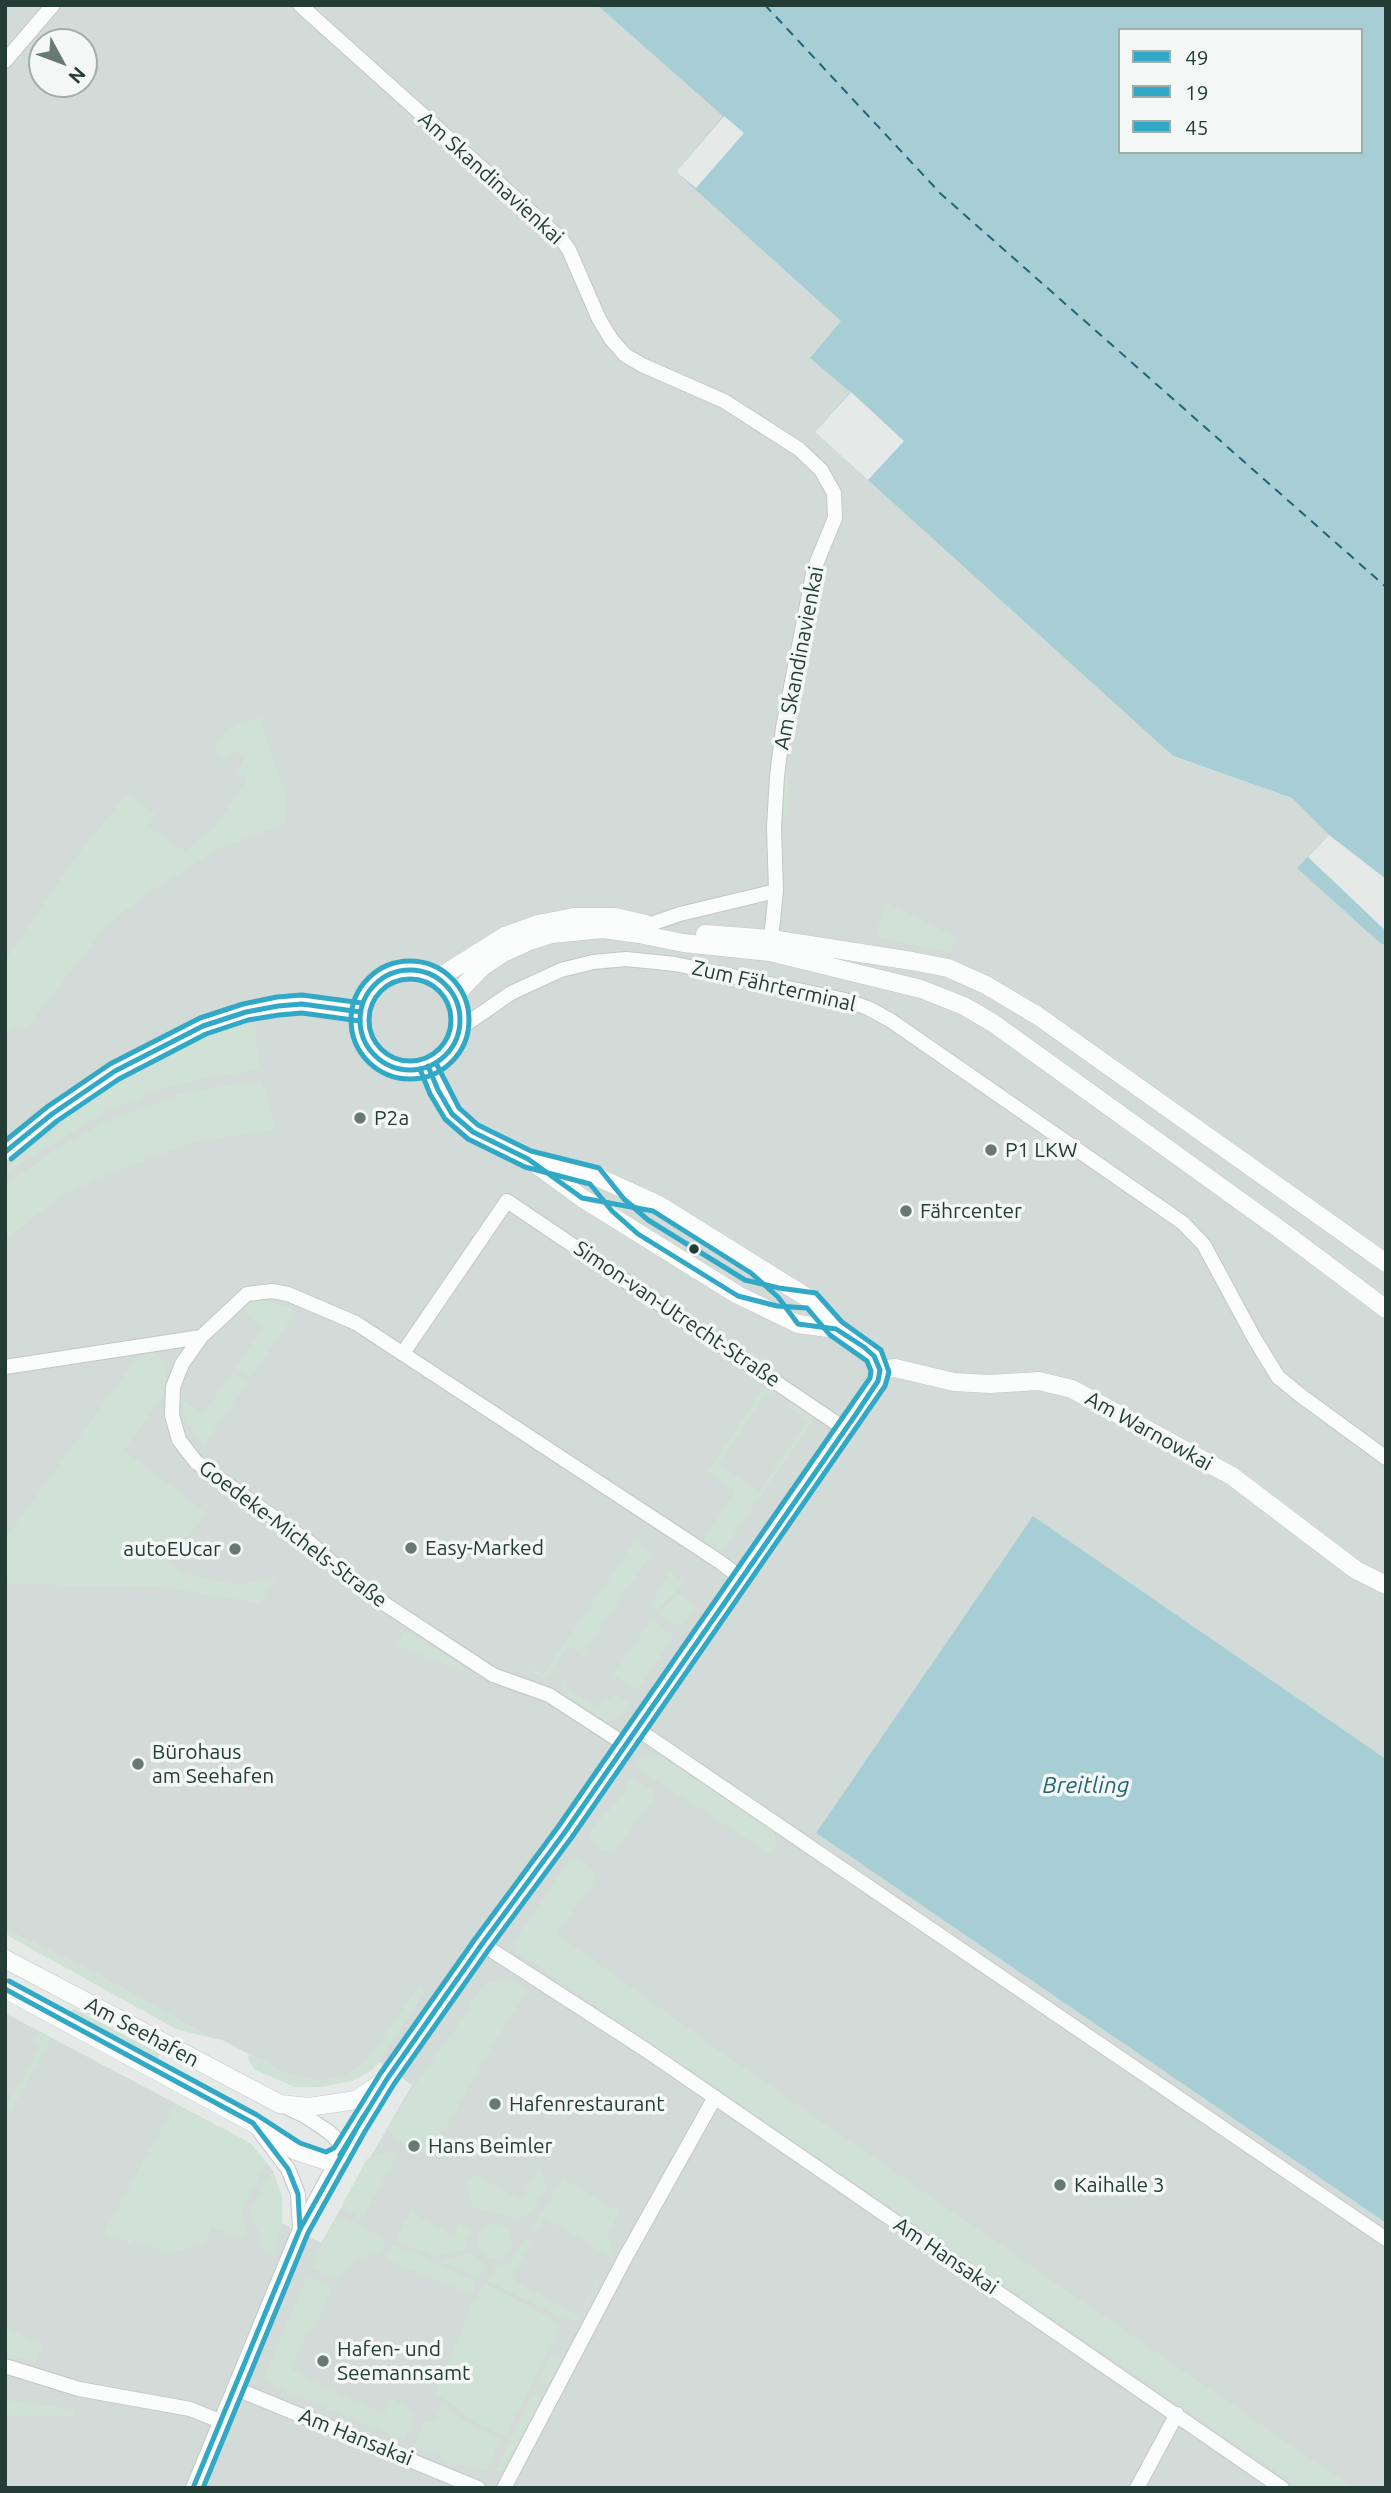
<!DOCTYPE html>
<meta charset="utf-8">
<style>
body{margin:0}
#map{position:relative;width:1391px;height:2493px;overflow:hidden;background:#e5eae8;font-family:Ubuntu,sans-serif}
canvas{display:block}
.frame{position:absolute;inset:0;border:7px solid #243c36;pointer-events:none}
.legend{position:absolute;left:1118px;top:28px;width:245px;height:126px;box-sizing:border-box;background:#f3f8f6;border:2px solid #a0ada9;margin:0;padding:9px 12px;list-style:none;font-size:21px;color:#243c36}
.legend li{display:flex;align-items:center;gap:14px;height:35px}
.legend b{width:35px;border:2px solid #a0ada9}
.north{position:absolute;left:28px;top:28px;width:70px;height:70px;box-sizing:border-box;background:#f3f8f6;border:2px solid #a0ada9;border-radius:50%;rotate:131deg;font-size:19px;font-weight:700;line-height:28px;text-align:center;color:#243c36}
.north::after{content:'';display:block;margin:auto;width:24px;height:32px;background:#687974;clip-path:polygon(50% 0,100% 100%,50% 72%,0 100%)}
</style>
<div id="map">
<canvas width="1391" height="2493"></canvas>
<div class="frame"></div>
<ul class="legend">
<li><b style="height:9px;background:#31a8c6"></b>49</li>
<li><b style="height:9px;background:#31a8c6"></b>19</li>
<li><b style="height:9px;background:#31a8c6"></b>45</li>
</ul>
<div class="north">N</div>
</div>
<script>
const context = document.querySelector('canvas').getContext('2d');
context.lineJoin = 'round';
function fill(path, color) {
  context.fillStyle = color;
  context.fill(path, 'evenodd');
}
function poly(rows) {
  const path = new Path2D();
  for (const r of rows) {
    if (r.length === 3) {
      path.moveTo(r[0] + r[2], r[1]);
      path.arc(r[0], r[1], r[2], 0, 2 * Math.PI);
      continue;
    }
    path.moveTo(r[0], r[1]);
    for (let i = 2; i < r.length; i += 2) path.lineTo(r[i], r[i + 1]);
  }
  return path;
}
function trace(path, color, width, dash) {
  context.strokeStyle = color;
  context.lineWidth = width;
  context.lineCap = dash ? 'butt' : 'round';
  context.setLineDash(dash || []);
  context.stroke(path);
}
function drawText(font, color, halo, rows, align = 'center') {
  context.font = font + ' Ubuntu,sans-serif';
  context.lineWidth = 7;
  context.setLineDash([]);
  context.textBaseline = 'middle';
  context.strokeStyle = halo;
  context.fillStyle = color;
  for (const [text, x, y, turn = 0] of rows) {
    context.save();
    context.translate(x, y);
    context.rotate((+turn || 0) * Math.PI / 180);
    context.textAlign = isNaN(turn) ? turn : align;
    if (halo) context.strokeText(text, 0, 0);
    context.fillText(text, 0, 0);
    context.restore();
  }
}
const built = poly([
 [5,5,597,5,744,133,696,189,842,321,851,392,1172,756,1292,798,1329,835,1379,943,1386,946,1386,1759,1033,1516,816,1833,1386,2223,1386,2488,5,2488,5,2013,250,2143,273,2171,282,2197,282,2223,321,2243,412,2085,371,2056,364,2065,347,2075,326,2081,312,2080,283,2072,222,2040,211,2038,91,1971,5,1929],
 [42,42,84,42,84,84,42,84]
]);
const green = poly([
 [259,717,286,796,286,823,218,849,148,893,108,924,27,1027,12,1029,5,1036,5,961,73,861,128,793,155,814,148,827,185,851,214,828,248,779,237,772,245,757,234,751,223,762,214,746,227,730],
 [788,769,788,816,778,819,782,770],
 [885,902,957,938,950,953,876,936],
 [248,1023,257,1023,256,1038,259,1069,201,1079,156,1091,105,1112,5,1173,5,1170,27,1151,62,1125,60,1121,124,1076,190,1041],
 [262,1082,276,1129,195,1142,131,1165,65,1193,5,1240,5,1186,55,1150,101,1124,181,1094,225,1086],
 [255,1297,291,1308,292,1318,250,1378,236,1368,264,1326,242,1311],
 [145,1352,153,1352,163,1361,167,1370,165,1392,124,1451,206,1513,169,1562,184,1574,239,1585,276,1578,260,1603,163,1587,9,1584,5,1567,5,1539,134,1362],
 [232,1373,247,1383,205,1444,192,1431,186,1420,181,1399,203,1414],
 [773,1385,776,1388,775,1398,767,1393,718,1464,759,1492,808,1421,787,1406,793,1401,808,1411,811,1423,724,1549,716,1551,708,1548,700,1544,736,1491,708,1472,762,1390],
 [635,1541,651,1554,627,1589,625,1588,618,1597,620,1599,584,1652,592,1658,579,1655,580,1653,569,1646,545,1678,542,1678,519,1661,543,1675],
 [670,1572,683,1582,676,1592,657,1611,650,1606],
 [677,1594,696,1606,682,1627,658,1613],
 [651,1620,674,1636,637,1690,613,1675],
 [404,1631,428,1645,475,1676,395,1645],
 [566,1680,567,1682,565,1686,598,1708,605,1699,609,1700,615,1693,628,1703,617,1720,605,1720,563,1693,562,1683],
 [654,1754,664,1758,774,1833,776,1845,770,1854,635,1766,640,1759],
 [629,1777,653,1791,653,1799,620,1844,612,1850,603,1850,595,1844,589,1835,591,1829,625,1794],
 [571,1858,579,1859,594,1870,596,1879,557,1934,725,2055,1353,2488,1301,2488,516,1951,513,1943],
 [5,1929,91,1971,211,2038,176,2029,12,1938,5,1933],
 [504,1980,511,1981,527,1991,494,2043,438,2142,433,2149,421,2153,393,2137,387,2129,448,2036,450,2037,471,2007,469,2005,482,1987,487,1982],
 [421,1983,424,1993,377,2065,371,2071,352,2081,321,2087,295,2087,255,2070,249,2061,248,2054,283,2072,312,2080,326,2081,347,2075,364,2065],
 [73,2008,160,2054,156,2062,69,2015],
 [39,2031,51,2038,12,2109,7,2106,41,2044,34,2040],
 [175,2104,250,2143,267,2163,241,2210,247,2226,243,2239,212,2227,206,2242,168,2253,134,2239,130,2243,104,2232],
 [389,2151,398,2154,364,2216,362,2218,346,2210,344,2208,347,2205,343,2203,367,2159],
 [540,2167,546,2189,534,2208,528,2215,520,2218,473,2208,467,2190,468,2182,475,2174,520,2200],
 [273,2171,282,2197,282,2223,273,2253,258,2248,262,2239,249,2212],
 [563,2178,619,2212,607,2234,614,2252,604,2271,610,2257,591,2246,591,2244,544,2218,535,2234,531,2230],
 [411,2212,452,2235,459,2223,472,2231,464,2245,466,2248,464,2250,435,2257,397,2241,396,2239],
 [342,2216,380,2236,385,2240,385,2244,381,2253,371,2254,368,2260,356,2259,337,2279,311,2268,334,2221],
 [495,2241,17],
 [525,2240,531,2241,511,2279,579,2316,598,2280,599,2281,579,2321,564,2319,488,2281,497,2265,509,2264],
 [395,2245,476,2281,475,2286,471,2294,386,2259,392,2246],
 [470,2253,487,2266,479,2277,441,2261],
 [307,2277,332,2287,314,2330,307,2333,291,2368,322,2387,384,2413,391,2399,408,2408,412,2412,413,2420,403,2440,266,2382,264,2377],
 [484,2285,490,2286,561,2324,507,2434,497,2433,473,2421,444,2398,436,2394,473,2302],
 [5,2326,43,2347,36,2363,5,2354],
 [553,2354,562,2358,548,2386,538,2381,547,2361],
 [533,2394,542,2397,503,2471,495,2471],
 [5,2400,76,2410,74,2416,5,2416],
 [443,2404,470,2425,501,2440,487,2470,443,2463,444,2458,415,2446,424,2420,433,2423]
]);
const water = poly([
 [597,5,1386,5,1386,946,1380,943,1297,868,1329,835,1292,798,1173,756,815,432,850,392,810,358,841,321,676,172,723,116],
 [1120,30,1361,30,1361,152,1120,152],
 [1033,1516,1386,1759,1386,2223,816,1833]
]);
const pier = poly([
 [724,116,744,133,696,188,676,172],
 [851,392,904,441,868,480,815,432],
 [1329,835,1386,879,1386,931,1308,857]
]);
const ferry = poly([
 [765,5,941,194,1386,587]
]);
const minor = poly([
 [300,5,562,240,569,250,599,319,611,339,625,355,642,365,724,401,799,449,821,470,834,493,835,518,814,569,783,728,777,776,774,828,776,891,770,948],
 [5,61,53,5],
 [648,925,680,914,776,891],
 [459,1029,511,993,561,970,593,962,626,959,675,964,845,1000,868,1008,890,1020,1183,1223,1204,1245,1253,1336,1278,1377,1300,1395,1386,1458],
 [403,1353,507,1201,845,1429],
 [5,1367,201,1337],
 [637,1729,1386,2239],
 [626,1745,549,1695,493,1675,359,1587,310,1543,196,1462,179,1440,172,1415,173,1387,182,1364,201,1337,247,1294,272,1291,288,1294,356,1323,720,1562,741,1578],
 [482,1944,646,2050,1282,2488],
 [261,2133,288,2169,298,2194,300,2228],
 [5,2366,79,2389,190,2409,220,2421],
 [234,2388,478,2488],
 [193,2488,300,2229,340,2155,339,2142,329,2132,305,2116,288,2108],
 [504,2488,625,2258,715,2097],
 [1137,2488,1177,2414]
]);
const tertiary = poly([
 [705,934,771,939,912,961,948,968,986,985,1038,1016,1386,1263],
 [410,1020,50],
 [438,978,505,936,538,924,574,917,615,917,646,924],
 [454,996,482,967,503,953,527,942,552,934,603,929,639,934,683,943,770,952,921,989,964,1006,993,1023,1282,1231,1386,1309],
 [5,1152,52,1114,115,1071,203,1026,246,1012,278,1006,302,1004,361,1012],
 [537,1165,582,1198,738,1295,798,1324,836,1329],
 [880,1370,895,1368,954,1382,990,1384,1039,1381,1072,1389,1232,1476,1356,1570,1386,1585],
 [5,1959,280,2104,309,2107,356,2100,381,2083],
 [5,1989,253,2123,296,2151,327,2161,340,2155,387,2079,482,1944,565,1832,878,1381,880,1370,874,1356,864,1347,836,1329,811,1300,657,1204,595,1176,528,1159,473,1132,452,1114,438,1090,428,1066]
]);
const bus1 = poly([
 [410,1020,50],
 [5,1152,52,1114,115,1071,203,1026,246,1012,278,1006,302,1004,361,1012],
 [5,1989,253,2123,288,2169,298,2194,300,2229],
 [340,2155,387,2079,482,1944,565,1832,854,1417,878,1381,880,1370,874,1356,864,1347,836,1329,798,1324,778,1297,751,1273,653,1211,582,1198,528,1159,473,1132,452,1114,438,1090,428,1066],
 [193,2488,300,2229,363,2117]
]);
const bus2 = poly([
 [410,1020,59],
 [11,1159,57,1121,119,1079,206,1034,248,1020,279,1015,302,1013,360,1021],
 [203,2488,308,2233,364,2133,394,2084,489,1949,572,1837,885,1386,889,1372,881,1350,842,1322,816,1293,779,1288,745,1280,648,1220,624,1199,599,1168,531,1151,478,1125,459,1108,436,1063]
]);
const bus3 = poly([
 [410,1020,41],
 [5,1141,47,1107,110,1064,200,1018,243,1004,277,997,302,995,362,1003],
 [9,1981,257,2115,300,2143,326,2152,334,2148,380,2074,475,1939,558,1827,870,1378,871,1371,867,1361,830,1335,807,1308,777,1306,738,1296,638,1234,612,1211,590,1184,525,1167,468,1139,445,1119,430,1094,420,1069]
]);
const markers = [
 [360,1118,7,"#687974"],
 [991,1150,7,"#687974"],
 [906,1211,7,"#687974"],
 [694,1249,6,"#243c36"],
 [411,1548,7,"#687974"],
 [235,1549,7,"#687974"],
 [138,1764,7,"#687974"],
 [495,2104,7,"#687974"],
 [414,2146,7,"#687974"],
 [1060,2185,7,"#687974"],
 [323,2361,7,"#687974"]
];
const streetNames = [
 ["Am Skandinavienkai",491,178,42],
 ["Am Skandinavienkai",799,658,-79],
 ["Zum Fährterminal",774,986,13],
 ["Simon-van-Utrecht-Straße",677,1314,34],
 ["Am Warnowkai",1149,1431,29],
 ["Goedeke-Michels-Straße",293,1534,37],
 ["Am Seehafen",142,2032,28],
 ["Am Hansakai",946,2256,34],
 ["Am Hansakai",356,2437,22]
];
const poiNames = [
 ["P2a",374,1118],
 ["P1 LKW",1005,1150],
 ["Fährcenter",920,1211],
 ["Easy-Marked",425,1548],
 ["autoEUcar",221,1549,"right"],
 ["Bürohaus",152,1752],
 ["am Seehafen",152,1776],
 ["Hafenrestaurant",509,2104],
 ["Hans Beimler",428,2146],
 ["Kaihalle 3",1074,2185],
 ["Hafen- und",337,2349],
 ["Seemannsamt",337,2373]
];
const waterNames = [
 ["Breitling",1086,1785]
];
fill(built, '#d3dbd8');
fill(green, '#cfe2d5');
fill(water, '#a8ced5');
fill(pier, '#e5eae8');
trace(ferry, '#216575', 2, [9, 7]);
trace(minor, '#c2c7c5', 16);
trace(tertiary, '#c2c7c5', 19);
trace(minor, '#fbfcfc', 14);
trace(tertiary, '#fbfcfc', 18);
trace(bus1, '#31a8c6', 5);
trace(bus2, '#31a8c6', 5);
trace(bus3, '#31a8c6', 5);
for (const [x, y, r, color] of markers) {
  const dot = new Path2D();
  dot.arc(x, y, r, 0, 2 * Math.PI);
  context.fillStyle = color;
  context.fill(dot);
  trace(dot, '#f3f8f6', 2.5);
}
drawText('21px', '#243c36', '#f3f8f6', streetNames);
drawText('21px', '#243c36', '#f3f8f6', poiNames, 'left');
drawText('italic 23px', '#216575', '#f3f8f6', waterNames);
</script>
